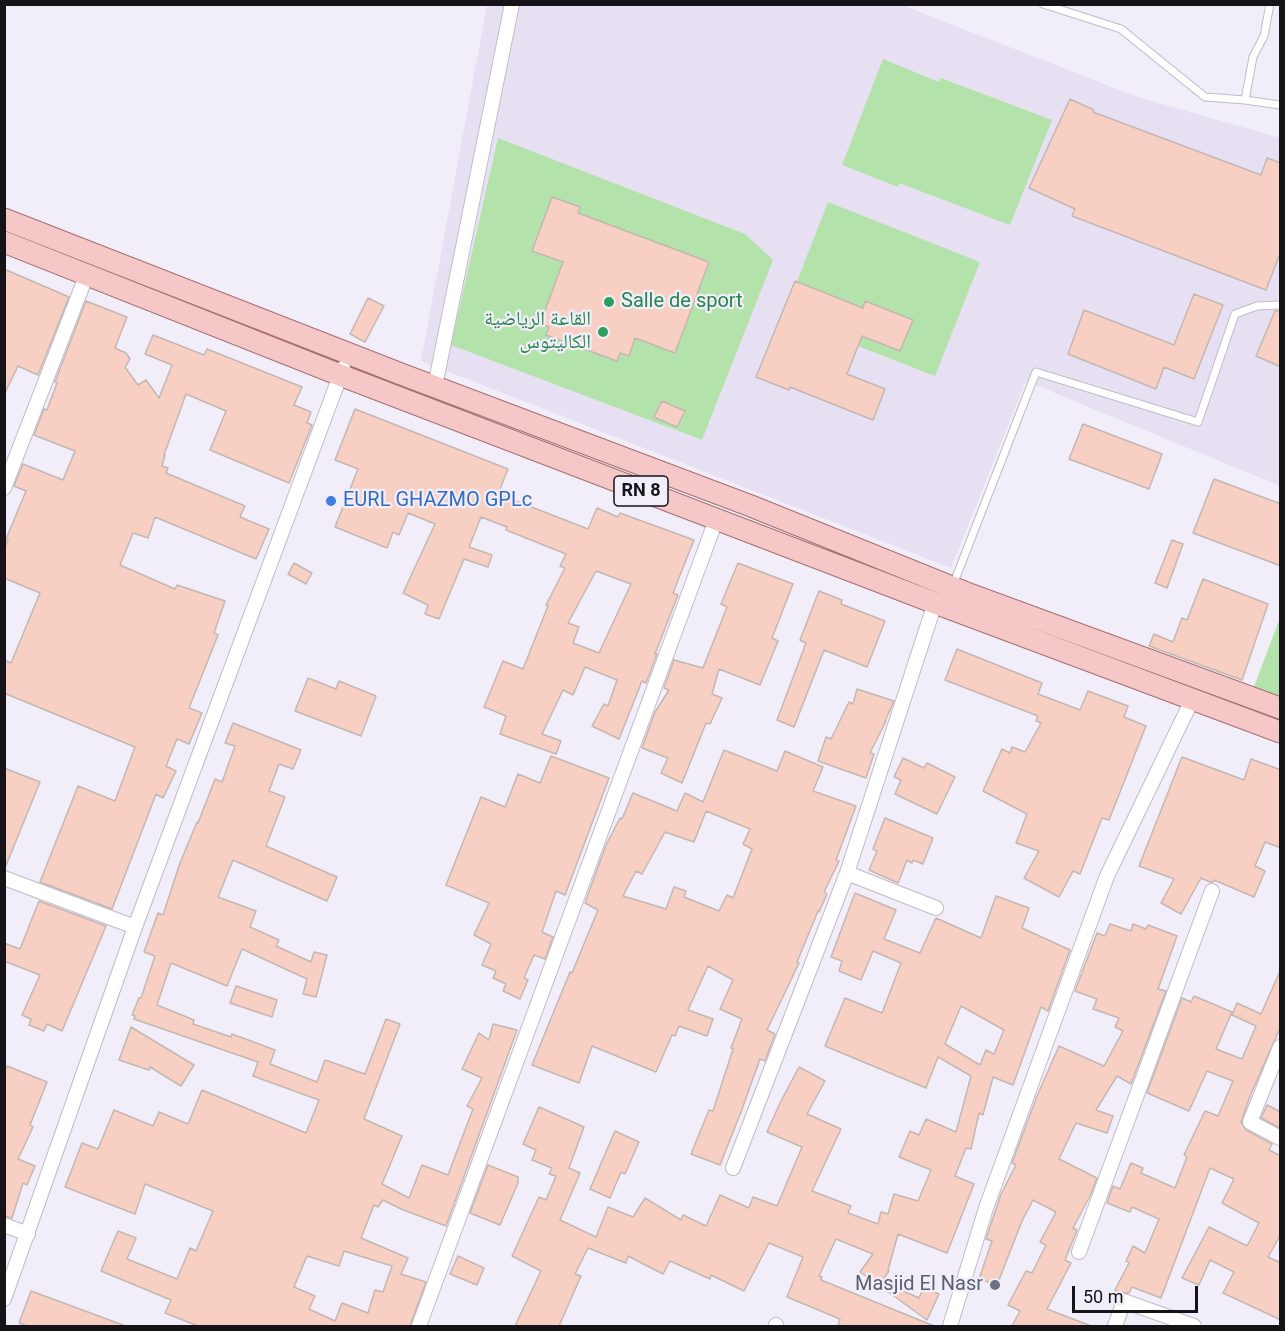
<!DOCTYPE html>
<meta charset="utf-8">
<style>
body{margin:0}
#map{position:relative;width:1285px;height:1331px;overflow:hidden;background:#f1edf9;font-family:Roboto,sans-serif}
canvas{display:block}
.frame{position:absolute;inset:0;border:6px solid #151317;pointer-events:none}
.scale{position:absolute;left:1072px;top:1286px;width:126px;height:27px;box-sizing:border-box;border:3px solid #151317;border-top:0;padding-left:8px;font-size:18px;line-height:21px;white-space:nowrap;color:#151317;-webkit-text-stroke:4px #f1edf9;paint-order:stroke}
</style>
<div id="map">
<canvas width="1285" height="1331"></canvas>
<div class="frame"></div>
<div class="scale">50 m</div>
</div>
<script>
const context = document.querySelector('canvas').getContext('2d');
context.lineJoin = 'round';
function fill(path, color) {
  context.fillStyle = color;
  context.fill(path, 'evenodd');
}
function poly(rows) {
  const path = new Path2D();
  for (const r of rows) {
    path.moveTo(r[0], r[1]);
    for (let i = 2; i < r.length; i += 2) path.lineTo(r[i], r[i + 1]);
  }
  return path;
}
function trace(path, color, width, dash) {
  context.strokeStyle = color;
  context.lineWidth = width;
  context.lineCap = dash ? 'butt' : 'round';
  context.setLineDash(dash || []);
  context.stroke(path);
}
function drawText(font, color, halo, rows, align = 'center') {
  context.font = font + ' Roboto,"Noto Naskh Arabic",sans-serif';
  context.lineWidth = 4.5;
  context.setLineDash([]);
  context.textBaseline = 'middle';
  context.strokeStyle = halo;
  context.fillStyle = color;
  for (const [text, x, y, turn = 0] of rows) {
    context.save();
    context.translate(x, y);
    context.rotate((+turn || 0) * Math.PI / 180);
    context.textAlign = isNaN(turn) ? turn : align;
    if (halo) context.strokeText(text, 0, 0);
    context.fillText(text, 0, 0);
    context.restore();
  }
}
const built = poly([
 [487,5,902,5,1135,96,1280,138,1280,486,1026,381,951,568,421,361]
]);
const green = poly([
 [883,59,939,82,941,78,1052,120,1010,225,899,183,898,187,842,165],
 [498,138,745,234,773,260,702,440,451,345],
 [828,202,980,262,935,376,783,317],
 [1280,618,1280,708,1250,697]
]);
const building = poly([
 [1070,99,1094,110,1093,112,1261,175,1267,158,1281,163,1281,251,1266,290,1072,216,1075,209,1029,188,1070,99],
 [552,197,580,207,578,213,709,262,675,353,635,338,629,356,620,353,617,361,546,335,549,327,540,324,563,262,532,251,552,197],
 [4,269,69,297,38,375,18,366,4,395,4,269],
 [795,281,863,308,865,301,913,320,900,351,862,336,847,374,885,389,873,420,790,387,789,390,756,377,795,281],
 [1194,294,1223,305,1194,379,1164,367,1156,389,1068,354,1084,310,1174,345,1194,294],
 [368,298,384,306,365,342,350,334,368,298],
 [86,301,127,317,115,348,126,353,130,359,125,367,138,385,146,380,159,398,172,365,145,354,153,335,204,355,207,349,302,387,294,405,311,412,307,423,312,425,289,483,210,450,226,411,186,394,164,455,165,455,162,466,168,468,166,473,245,506,240,517,269,529,256,559,155,517,148,538,133,533,120,565,175,589,177,585,225,601,214,633,218,635,189,708,202,713,189,744,177,739,166,766,176,771,163,798,156,794,112,909,40,882,78,786,115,801,135,747,4,693,4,660,11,663,40,593,4,578,4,549,8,540,6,539,26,491,14,486,23,464,63,480,75,451,34,435,44,409,47,410,57,383,55,382,86,301],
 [1275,311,1281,311,1281,367,1256,356,1275,311],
 [662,401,685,411,677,427,654,417,662,401],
 [355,409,508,469,498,494,588,529,597,508,618,517,620,513,694,540,673,593,678,595,655,654,657,654,646,683,642,681,619,739,592,726,604,704,608,706,617,680,585,667,573,695,563,690,542,734,561,741,556,754,500,734,506,716,484,707,503,661,523,669,548,606,546,605,565,568,560,566,566,554,506,530,507,527,481,517,469,547,492,555,488,567,464,559,439,619,425,614,428,605,403,593,435,524,408,513,399,535,393,532,387,548,335,527,358,469,335,460,355,409],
 [596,571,631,584,599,653,573,643,579,627,568,623,596,571],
 [1083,424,1162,454,1149,489,1069,459,1083,424],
 [1214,479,1281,504,1281,566,1193,533,1214,479],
 [1172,540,1183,544,1167,588,1155,583,1172,540],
 [294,563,312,573,306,584,288,574,294,563],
 [738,563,793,584,772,638,778,641,760,685,719,669,712,694,722,698,710,724,706,723,682,783,661,773,668,758,642,748,655,712,669,690,664,688,674,660,703,668,727,607,721,604,738,563],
 [1203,579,1268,604,1242,680,1149,646,1154,634,1173,642,1182,618,1187,620,1203,579],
 [819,591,842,600,841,604,885,621,867,667,824,650,794,727,777,720,806,643,800,640,819,591],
 [957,649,1042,683,1038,694,1080,710,1088,691,1128,706,1124,717,1146,726,1109,820,1102,818,1080,874,1073,871,1059,897,1024,878,1039,851,1016,843,1027,814,983,791,1002,749,1010,753,1012,747,1025,752,1041,723,1036,721,1038,716,945,680,957,649],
 [308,678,336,689,339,681,376,696,361,736,295,711,308,678],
 [857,689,894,701,885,721,886,721,870,753,874,754,866,778,818,761,826,737,831,739,849,702,853,704,857,689],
 [233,723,301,750,293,769,279,764,269,791,285,797,266,846,337,877,327,901,233,860,218,897,256,911,250,927,279,940,276,946,311,962,314,952,327,955,316,997,303,994,307,979,242,949,227,986,171,963,157,1005,194,1020,193,1024,231,1037,232,1034,275,1050,270,1064,317,1082,325,1060,365,1074,386,1019,400,1024,364,1119,402,1136,382,1184,409,1198,422,1165,448,1175,473,1109,467,1106,482,1078,462,1069,479,1033,489,1040,493,1024,517,1030,446,1226,401,1209,383,1200,378,1207,374,1205,361,1238,408,1258,401,1274,426,1282,410,1326,198,1326,165,1313,171,1300,101,1271,118,1231,136,1238,127,1259,177,1279,190,1248,196,1251,213,1211,145,1184,135,1214,65,1187,82,1143,98,1149,114,1110,153,1126,159,1112,188,1124,202,1090,306,1133,319,1100,253,1076,258,1062,134,1019,135,1016,132,1015,139,998,141,998,155,956,144,952,158,913,163,915,180,863,197,822,198,823,215,779,222,782,235,746,225,743,233,723],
 [344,1251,392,1266,383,1292,375,1290,368,1313,342,1303,335,1321,309,1309,315,1296,294,1287,307,1256,339,1266,344,1251],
 [724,750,777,771,785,751,823,767,813,791,856,806,836,860,839,861,824,892,827,894,819,912,818,911,797,962,799,963,767,1030,775,1034,765,1061,760,1059,741,1112,720,1165,691,1154,709,1110,713,1111,733,1049,731,1048,742,1019,720,1009,733,980,708,966,688,1010,713,1019,707,1036,679,1026,675,1036,672,1035,656,1072,592,1046,579,1083,532,1065,570,972,572,973,598,910,585,903,606,845,620,818,622,819,633,793,677,811,685,793,703,802,724,750],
 [706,811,750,829,743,844,752,849,733,898,727,895,719,911,684,897,686,891,674,887,666,909,623,896,636,871,642,874,665,832,694,842,706,811],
 [551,756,609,778,565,895,556,891,542,932,553,937,545,959,534,955,524,978,528,980,520,999,503,991,506,984,493,978,496,971,482,965,491,944,474,935,489,903,446,885,481,797,505,807,518,774,540,783,551,756],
 [1182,757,1244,780,1251,759,1281,770,1281,848,1265,842,1255,866,1265,871,1254,897,1214,880,1213,882,1210,882,1201,878,1181,914,1161,903,1174,879,1139,866,1182,757],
 [903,758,924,768,927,763,955,777,937,814,895,794,901,780,894,777,903,758],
 [4,768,40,782,5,868,4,868,4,768],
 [885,818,933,838,923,864,913,860,912,863,907,860,898,883,869,870,877,851,873,849,885,818],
 [855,893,896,910,884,939,920,953,936,918,981,938,996,896,1029,908,1022,928,1070,950,1048,1011,1041,1007,1013,1085,993,1077,983,1115,979,1113,971,1149,966,1148,955,1176,974,1184,947,1253,898,1234,888,1270,889,1271,879,1285,860,1272,873,1254,836,1239,819,1276,822,1277,821,1280,934,1326,838,1326,840,1319,787,1297,803,1257,769,1243,744,1291,711,1275,710,1279,670,1261,663,1274,628,1256,626,1263,588,1248,575,1274,581,1276,559,1326,515,1326,541,1271,512,1256,539,1197,546,1200,556,1176,549,1174,552,1168,532,1160,536,1150,523,1144,539,1107,584,1127,569,1168,580,1173,560,1220,596,1237,608,1207,633,1217,645,1198,681,1220,683,1215,706,1226,720,1195,749,1208,753,1197,777,1206,802,1147,767,1132,780,1103,799,1067,825,1081,807,1114,841,1129,812,1191,851,1206,848,1213,878,1224,881,1212,888,1214,894,1194,918,1201,931,1170,899,1157,910,1131,919,1135,926,1119,956,1132,971,1076,938,1057,926,1088,825,1046,845,998,882,1013,901,963,873,951,861,980,839,971,842,961,831,957,855,893],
 [961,1006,1004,1030,994,1054,986,1050,980,1065,945,1044,961,1006],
 [39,901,106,926,62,1031,47,1024,44,1031,29,1025,31,1019,22,1015,40,975,4,961,4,943,20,949,39,901],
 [1110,924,1131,931,1133,924,1146,929,1148,925,1177,936,1158,989,1166,991,1131,1084,1117,1076,1096,1110,1113,1116,1107,1133,1076,1123,1059,1159,1097,1178,1090,1196,1073,1228,1077,1230,1065,1260,1071,1263,1047,1309,1091,1326,1012,1326,1020,1311,1008,1305,1026,1271,1032,1273,1046,1245,1040,1242,1056,1212,1033,1200,1022,1221,997,1285,979,1279,992,1241,986,1239,1001,1194,1016,1165,1012,1163,1037,1096,1059,1046,1104,1066,1123,1031,1115,1027,1119,1018,1093,1009,1097,999,1075,991,1097,933,1105,936,1110,924],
 [1281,969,1281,1026,1250,1096,1241,1122,1246,1130,1272,1144,1269,1150,1281,1156,1281,1234,1268,1257,1281,1263,1281,1320,1223,1293,1234,1272,1210,1260,1199,1285,1182,1278,1209,1227,1247,1246,1259,1223,1222,1203,1234,1179,1210,1168,1161,1298,1132,1287,1129,1293,1120,1293,1115,1290,1129,1263,1126,1261,1133,1246,1145,1253,1159,1219,1132,1207,1130,1212,1107,1203,1113,1186,1120,1189,1131,1163,1143,1168,1141,1173,1175,1188,1187,1157,1184,1155,1205,1111,1218,1116,1233,1081,1207,1071,1189,1111,1147,1093,1182,998,1191,1002,1194,996,1232,1012,1216,1049,1242,1059,1256,1026,1232,1015,1237,1003,1261,1014,1281,969],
 [236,986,277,1000,272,1017,230,1003,236,986],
 [131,1027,194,1065,181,1086,150,1067,149,1070,119,1060,131,1027],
 [7,1066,47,1082,30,1125,33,1127,18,1159,35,1166,27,1185,23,1183,12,1218,4,1216,4,1073,7,1066],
 [1267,1105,1281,1112,1280,1128,1261,1118,1267,1105],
 [615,1131,639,1142,625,1174,621,1172,610,1198,590,1189,615,1131],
 [488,1165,518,1177,518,1183,500,1225,470,1213,488,1165],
 [458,1256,484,1268,477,1285,450,1274,458,1256],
 [887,1284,919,1298,924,1287,939,1294,927,1320,884,1289,887,1284],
 [31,1291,123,1325,123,1326,28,1326,19,1323,31,1291]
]);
const service = poly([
 [1043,4,1121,29,1205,97,1245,100,1253,57,1264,36,1270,4],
 [1245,100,1280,105],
 [953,585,1036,372,1198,422,1235,314,1257,306,1280,305]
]);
const minor = poly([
 [435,386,512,4],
 [4,488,87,274],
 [847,873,936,908],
 [4,878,135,927],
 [1280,1047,1250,1122,1280,1138],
 [733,1168,847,873,935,603],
 [4,1225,28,1234],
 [1079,1252,1212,891],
 [4,1299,135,927,343,368],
 [419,1326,716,520],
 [776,1326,776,1325],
 [950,1326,986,1208,1107,876,1192,700],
 [1115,1326,1124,1301,1194,1326]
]);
const primary = poly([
 [4,219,401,374,751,506,964,592,1280,708],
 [4,242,340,375,935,603,1280,732]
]);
const markers = [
 [609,302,6,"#2e9e5b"],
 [603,332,6,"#2e9e5b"],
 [331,501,6,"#3f7fe0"],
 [995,1285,6,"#6b7280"]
];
const shields = [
 [641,491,54]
];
const shieldNames = [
 ["RN 8",641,491]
];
const leisureNames = [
 ["Salle de sport",621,302],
 ["القاعة الرياضية",591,320,"right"],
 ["الكاليتوس",591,343,"right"]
];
const shopNames = [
 ["EURL GHAZMO GPLc",343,501]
];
const worshipNames = [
 ["Masjid El Nasr",983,1285]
];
fill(built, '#e7e0f3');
fill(green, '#b3e3aa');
fill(building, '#f8d0c3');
trace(building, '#c4b7b2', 1.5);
trace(service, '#c0bbc7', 9);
trace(minor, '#c0bbc7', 16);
trace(primary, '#a36f70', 23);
trace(service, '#fff', 7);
trace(minor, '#fff', 14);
trace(primary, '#f5c7c6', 21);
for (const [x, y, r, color] of markers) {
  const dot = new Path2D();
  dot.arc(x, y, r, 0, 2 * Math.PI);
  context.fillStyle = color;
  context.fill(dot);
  trace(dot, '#f1edf9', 2);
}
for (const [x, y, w] of shields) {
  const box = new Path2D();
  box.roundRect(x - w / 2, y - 15, w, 30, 4.5);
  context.fillStyle = '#f1edf9';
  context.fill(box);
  trace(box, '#151317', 1.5);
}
drawText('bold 18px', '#151317', null, shieldNames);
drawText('20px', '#27864d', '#f1edf9', leisureNames, 'left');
drawText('20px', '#366cbe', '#f1edf9', shopNames, 'left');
drawText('20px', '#5b616d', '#f1edf9', worshipNames, 'right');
</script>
